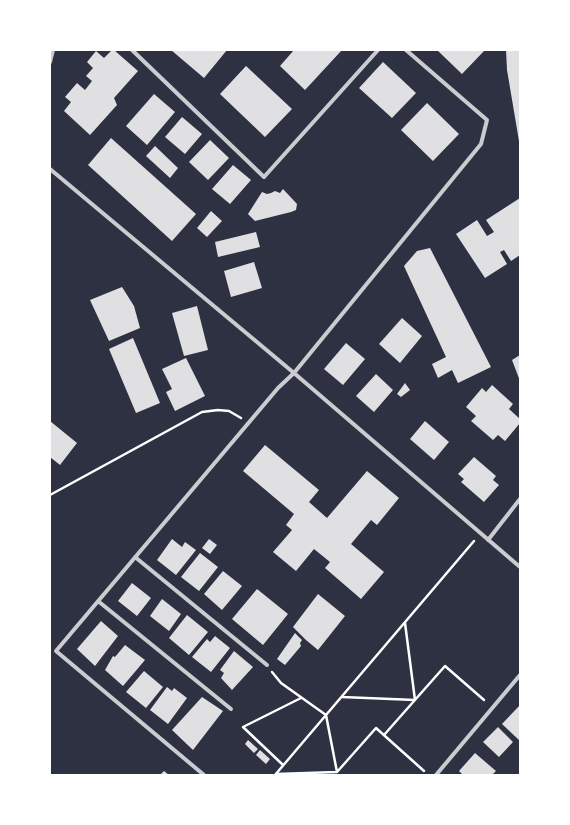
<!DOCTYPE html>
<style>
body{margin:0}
#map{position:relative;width:570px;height:825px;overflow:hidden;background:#2d3142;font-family:"Exo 2",sans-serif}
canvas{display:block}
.frame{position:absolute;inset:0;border:51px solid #fff;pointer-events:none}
</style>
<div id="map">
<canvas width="570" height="825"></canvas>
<div class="frame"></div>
</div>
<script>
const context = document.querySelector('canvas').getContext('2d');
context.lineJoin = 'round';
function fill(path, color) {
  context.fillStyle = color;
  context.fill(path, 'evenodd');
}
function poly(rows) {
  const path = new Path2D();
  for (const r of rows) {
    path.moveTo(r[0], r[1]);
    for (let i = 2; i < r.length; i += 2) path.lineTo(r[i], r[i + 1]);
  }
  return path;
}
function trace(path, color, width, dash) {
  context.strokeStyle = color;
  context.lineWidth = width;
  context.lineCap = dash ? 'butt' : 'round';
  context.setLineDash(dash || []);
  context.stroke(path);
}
const building = poly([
 [112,50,114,50,138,71,114,98,117,105,90,135,64,111,71,102,65,97,77,83,85,90,92,81,86,76,93,68,87,62,96,51,104,58],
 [171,50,227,50,204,78],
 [294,50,342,50,305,90,280,66],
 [437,50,485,50,462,74],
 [506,50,520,50,520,141,519,141,507,70],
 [383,62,416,93,392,118,359,88],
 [246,66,292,109,265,137,220,94],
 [154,94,175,112,147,145,126,126],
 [427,103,459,134,433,161,401,130],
 [182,117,202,134,185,154,165,137],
 [111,138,196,214,172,241,88,165],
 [210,140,229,158,208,180,189,162],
 [155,146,178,168,170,178,146,156],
 [233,165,251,180,230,204,212,189],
 [283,189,297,204,296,210,291,212,255,221,248,214,262,192,267,194,271,193,275,191,280,193],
 [520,198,520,255,511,261,504,250,500,252,507,264,485,278,456,234,477,220,487,236,494,232,486,220],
 [211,211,222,221,207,237,197,228],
 [256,232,260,247,218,257,215,242],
 [430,248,491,367,458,383,452,370,438,378,432,364,446,357,404,266,417,251],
 [254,262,262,288,231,297,224,271],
 [122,287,134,306,140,328,109,341,90,300],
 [197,306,208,350,184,356,172,313],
 [402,318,422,336,400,363,379,344],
 [133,338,160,403,136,413,109,349],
 [346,343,365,359,343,385,324,369],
 [520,355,520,381,512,360],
 [186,358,205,396,175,411,166,392,172,389,162,369],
 [376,374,393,390,374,412,356,396],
 [405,383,410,390,401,397,397,394],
 [492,385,513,404,509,409,520,419,520,423,505,441,498,435,493,440,471,421,476,416,466,407,482,388,486,392],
 [50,421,77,443,60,465,50,457],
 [425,421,449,442,434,460,410,439],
 [265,445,319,490,309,502,327,518,367,471,399,498,377,525,371,520,351,544,384,572,361,599,325,568,330,562,314,549,296,571,273,552,292,530,286,525,294,514,243,471],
 [474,457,496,476,493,480,499,485,484,502,461,482,464,479,458,474],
 [172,539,182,547,185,542,196,550,176,575,157,560],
 [209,539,217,545,210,554,202,548],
 [200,553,218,567,199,591,181,577],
 [223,571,242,586,222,610,204,594],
 [132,583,151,598,137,616,118,601],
 [257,589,288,614,263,645,232,619],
 [318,594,345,616,318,650,306,640,293,627],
 [162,599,181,614,169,631,150,616],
 [187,615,208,632,189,655,169,638],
 [101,621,118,636,95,666,77,649],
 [295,633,302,640,300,643,301,646,285,665,277,659],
 [215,636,230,648,211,672,192,657,207,639,210,642],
 [125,645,145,660,123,686,105,670,113,656,115,657],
 [234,651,253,667,232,690,221,678,224,673,220,670],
 [144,671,163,687,146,708,126,692],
 [167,687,172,691,174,688,187,698,168,724,150,710],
 [202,697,223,711,193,750,172,730],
 [520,705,520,741,502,724],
 [498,727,513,742,499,757,483,742],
 [248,740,258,749,254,753,245,744],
 [260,750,270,759,266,764,256,755],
 [475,753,496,771,492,775,463,775,459,771],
 [164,771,169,775,160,775]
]);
const path = poly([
 [50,495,202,412,218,410,229,411,241,418],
 [272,672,281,683,326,715,337,772,276,774],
 [342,697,415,700,405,623],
 [384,735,445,666,484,700],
 [283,765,243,727,301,698],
 [337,772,376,728,424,771],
 [275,775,474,541]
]);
const minor = poly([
 [132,50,264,177,378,50],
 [50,62,53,50],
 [50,169,294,373,520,567],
 [488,540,520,499],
 [135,557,267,665],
 [98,601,231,709],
 [204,775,56,651,278,388,294,373,481,144,487,120,406,50],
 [436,775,520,675]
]);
fill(building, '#e0e0e3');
trace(path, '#fff', 2.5);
trace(minor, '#caccd0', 4);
</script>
